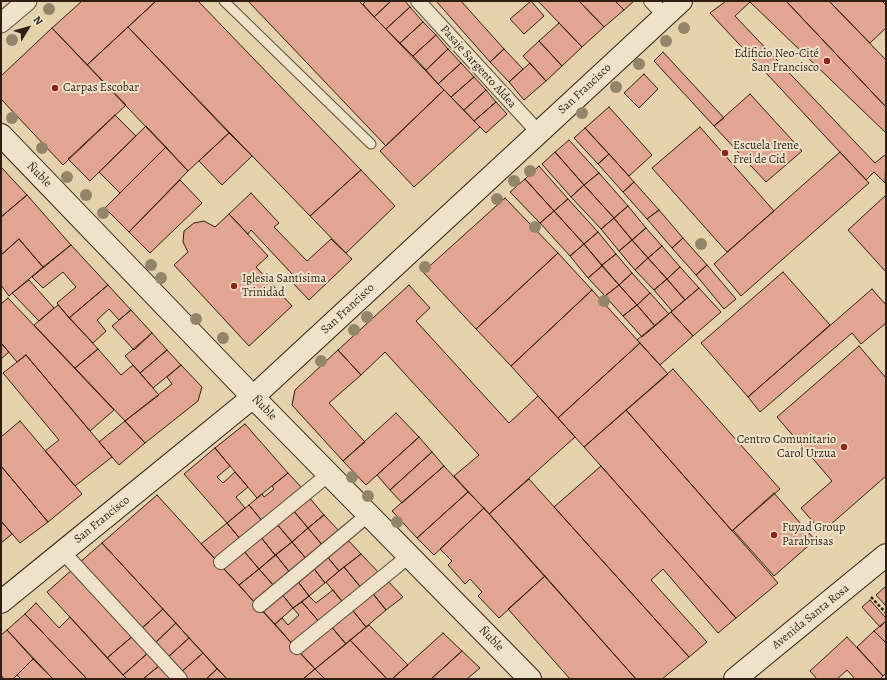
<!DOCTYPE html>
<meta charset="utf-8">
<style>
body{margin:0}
#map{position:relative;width:887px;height:680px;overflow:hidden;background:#e5d2ad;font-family:Alegreya,serif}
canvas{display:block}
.frame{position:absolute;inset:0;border:2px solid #2f1f12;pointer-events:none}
.north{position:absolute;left:8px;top:8px;width:40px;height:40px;-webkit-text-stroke:3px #eee2ca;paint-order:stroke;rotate:53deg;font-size:11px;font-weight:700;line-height:16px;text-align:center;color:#2f1f12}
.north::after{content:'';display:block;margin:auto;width:14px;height:18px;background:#2f1f12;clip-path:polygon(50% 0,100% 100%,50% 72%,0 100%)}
</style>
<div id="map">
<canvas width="887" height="680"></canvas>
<div class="frame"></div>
<div class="north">N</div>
</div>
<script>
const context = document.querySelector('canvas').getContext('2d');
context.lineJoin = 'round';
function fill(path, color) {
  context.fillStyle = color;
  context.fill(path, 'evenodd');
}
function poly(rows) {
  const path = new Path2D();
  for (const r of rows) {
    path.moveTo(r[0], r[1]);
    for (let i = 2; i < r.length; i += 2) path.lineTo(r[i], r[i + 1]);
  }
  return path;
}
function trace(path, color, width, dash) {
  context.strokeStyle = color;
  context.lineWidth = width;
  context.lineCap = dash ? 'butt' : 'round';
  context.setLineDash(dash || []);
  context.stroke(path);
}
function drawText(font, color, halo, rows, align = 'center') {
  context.font = font + ' Alegreya,serif';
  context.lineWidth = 4;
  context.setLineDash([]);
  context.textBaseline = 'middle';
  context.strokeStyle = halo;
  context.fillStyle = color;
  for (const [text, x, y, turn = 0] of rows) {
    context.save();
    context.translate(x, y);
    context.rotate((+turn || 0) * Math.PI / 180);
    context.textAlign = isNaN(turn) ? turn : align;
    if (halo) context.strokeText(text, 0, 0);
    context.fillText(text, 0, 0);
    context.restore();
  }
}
const building = poly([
 [82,1,156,1,87,65,52,28,82,1],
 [156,1,198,1,361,170,310,216,128,27,156,1],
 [248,1,359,1,444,90,386,146,248,1],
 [366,1,391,1,374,17,363,4,366,1],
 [391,1,405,1,410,7,386,29,374,17,391,1],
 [436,1,461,1,504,49,490,62,436,1],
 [531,1,544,16,524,34,510,19,531,1],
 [538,1,579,1,604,27,582,47,538,1],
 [581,1,615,1,624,10,604,27,580,2,581,1],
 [615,1,634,1,624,10,615,1],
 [726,1,786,1,886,107,886,133,750,2,735,16,875,163,886,154,885,183,874,172,866,180,710,13,726,1],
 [786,1,829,1,886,60,886,107,786,1],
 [829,1,882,1,886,5,886,28,870,43,829,1],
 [410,7,423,22,400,43,386,29,410,7],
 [423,22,436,35,413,56,400,43,423,22],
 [559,23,582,47,562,66,539,41,559,23],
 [128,27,229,133,188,171,87,65,128,27],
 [52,28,126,105,63,165,1,99,1,76,52,28],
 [436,35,448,49,426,70,413,56,436,35],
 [539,41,562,66,546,81,523,56,539,41],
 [448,49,461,63,438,84,426,70,448,49],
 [504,49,523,69,509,82,490,62,504,49],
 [663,52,724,118,714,126,654,61,663,52],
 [461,63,474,77,451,97,438,84,461,63],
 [530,63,546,81,524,100,509,82,530,63],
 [644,74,658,89,639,108,624,93,644,74],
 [474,77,486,90,464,110,451,97,474,77],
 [444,90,480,127,414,187,380,151,444,90],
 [486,90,496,102,474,121,464,110,486,90],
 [750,94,802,151,766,182,714,126,750,94],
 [496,102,507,114,486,133,474,121,496,102],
 [609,107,652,155,629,176,585,128,609,107],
 [115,115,136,136,90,181,68,159,115,115],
 [146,126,166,147,120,193,99,172,146,126],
 [700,127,774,211,727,252,652,168,700,127],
 [585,128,609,154,598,164,574,138,585,128],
 [229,133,252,156,222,185,199,161,229,133],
 [569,140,599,173,584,185,555,152,569,140],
 [166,147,188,171,129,232,105,208,166,147],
 [555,152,584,185,571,197,542,164,555,152],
 [840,152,869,183,741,296,714,264,840,152],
 [609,154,634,182,623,192,598,164,609,154],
 [539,166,568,199,554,211,525,179,539,166],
 [1,167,27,195,1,217,1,167],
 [361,170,395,206,346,253,310,216,361,170],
 [599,173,628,206,614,218,584,185,599,173],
 [525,179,554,211,540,223,510,192,525,179],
 [180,180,202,203,150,253,129,232,180,180],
 [634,182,659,210,647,219,623,192,634,182],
 [584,185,614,218,601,229,571,197,584,185],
 [251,193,279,223,274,227,307,261,331,239,352,259,309,300,289,279,293,275,251,230,248,234,229,214,251,193],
 [27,195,71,245,43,267,19,239,1,255,1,217,27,195],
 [886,195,886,272,848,230,886,195],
 [505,198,558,253,476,329,423,272,505,198],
 [568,199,598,232,584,244,554,211,568,199],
 [628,206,646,228,632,240,614,218,628,206],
 [659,210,683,238,672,248,647,219,659,210],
 [554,211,584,244,570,256,540,223,554,211],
 [229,214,268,256,256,267,292,306,249,346,174,265,188,252,183,242,184,231,194,223,204,221,215,227,229,214],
 [614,218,632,240,619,251,601,229,614,218],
 [646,228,662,246,648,258,632,240,646,228],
 [598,232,616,254,602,265,584,244,598,232],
 [683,238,707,265,696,275,672,248,683,238],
 [19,239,43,267,9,296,1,285,1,255,19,239],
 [632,240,648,258,635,270,619,251,632,240],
 [584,244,602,266,588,278,570,256,584,244],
 [71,245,108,285,69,318,57,303,76,287,63,272,43,288,32,277,71,245],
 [662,246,680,267,667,279,648,258,662,246],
 [558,253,592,290,511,366,476,329,558,253],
 [616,254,632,273,619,285,602,265,616,254],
 [648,258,667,279,654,290,635,270,648,258],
 [707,265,736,299,724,309,696,275,707,265],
 [602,266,619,285,605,296,588,278,602,266],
 [680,267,699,288,685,300,667,279,680,267],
 [783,272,830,325,748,397,701,343,783,272],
 [632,273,650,293,637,305,619,285,632,273],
 [667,279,685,300,672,311,654,290,667,279],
 [29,280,54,308,39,321,12,293,29,280],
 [108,285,131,310,119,320,109,309,97,320,106,331,93,343,69,318,108,285],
 [409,285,430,308,416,321,509,423,538,396,575,437,489,514,454,476,479,455,385,352,361,375,338,350,409,285],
 [619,285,637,305,623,316,605,296,619,285],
 [699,288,721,312,693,336,671,312,699,288],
 [872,289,886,305,886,323,861,344,852,333,760,412,748,397,872,289],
 [592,290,640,343,558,418,511,366,592,290],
 [650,293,669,314,655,326,637,305,650,293],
 [8,298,114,410,90,431,26,355,17,362,1,343,1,304,8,298],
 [58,305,98,349,75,368,34,325,58,305],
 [637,305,655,326,642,337,623,316,637,305],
 [131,310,152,333,134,350,112,326,131,310],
 [671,312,693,336,660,365,637,340,671,312],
 [152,333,167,350,140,373,125,356,152,333],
 [1,343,9,352,1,359,1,343],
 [640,343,668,374,584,447,558,418,640,343],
 [859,346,886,378,886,476,822,532,801,508,832,481,777,417,859,346],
 [98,349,121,375,133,365,159,395,125,421,75,368,98,349],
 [167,350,181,365,153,388,140,373,167,350],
 [338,350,361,375,329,403,365,442,343,461,292,405,295,390,338,350],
 [26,355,112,457,75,486,45,451,59,440,3,373,26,355],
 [181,365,202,387,198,401,145,443,125,421,172,384,167,377,181,365],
 [673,369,780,489,732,531,626,410,673,369],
 [626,410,778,583,736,618,584,447,626,410],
 [396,413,419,437,366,485,343,461,396,413],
 [20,421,82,494,48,522,1,466,1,437,20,421],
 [125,421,145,443,119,465,99,442,125,421],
 [245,424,288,473,257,498,215,448,245,424],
 [419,437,432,452,390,490,377,475,419,437],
 [215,448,230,466,217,477,223,483,235,472,248,487,236,497,245,508,227,523,184,474,215,448],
 [432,452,444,466,402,503,390,490,432,452],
 [1,466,48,522,20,543,1,521,1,466],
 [444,466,468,492,417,538,392,511,444,466],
 [601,466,736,618,718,633,663,569,651,580,707,642,689,657,554,507,601,466],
 [288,473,303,489,263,522,249,505,262,494,264,497,274,489,272,486,288,473],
 [529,479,689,657,662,679,636,679,489,514,529,479],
 [468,492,484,508,434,555,417,538,468,492],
 [774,493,815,540,774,576,733,530,774,493],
 [157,495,315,669,303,679,227,679,102,543,157,495],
 [308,496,324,515,308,528,292,509,308,496],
 [249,505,263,522,241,540,227,523,249,505],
 [484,508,545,576,499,618,478,596,482,592,470,579,465,584,448,565,452,561,440,549,484,508],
 [292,509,308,528,292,542,276,523,292,509],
 [324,515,341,533,324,547,308,528,324,515],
 [1,521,12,534,1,543,1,521],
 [227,523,241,540,216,560,201,544,227,523],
 [276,523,292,542,275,555,260,536,276,523],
 [308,528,324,547,308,561,292,542,308,528],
 [260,536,275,555,259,569,243,550,260,536],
 [346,538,361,554,339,571,325,554,346,538],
 [292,542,308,561,291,574,276,555,292,542],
 [102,543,163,609,141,629,79,563,102,543],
 [243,550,259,569,239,585,222,567,243,550],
 [325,554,339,571,325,583,312,566,325,554],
 [361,554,382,576,363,590,344,567,361,554],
 [276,555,291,574,275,587,259,569,276,555],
 [312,566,325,583,309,596,296,579,312,566],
 [344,567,363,590,345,605,326,582,344,567],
 [73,569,134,635,107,658,47,592,73,569],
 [259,569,275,587,256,604,239,585,259,569],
 [545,576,636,679,570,679,508,609,545,576],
 [385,578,403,597,386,610,370,590,385,578],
 [296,579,309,596,293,608,280,592,296,579],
 [886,586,886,606,876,595,886,586],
 [333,590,345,605,322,625,302,602,309,596,316,603,333,590],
 [370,590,386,610,366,627,350,607,370,590],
 [280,592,293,608,275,624,260,608,280,592],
 [870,600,886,618,886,621,880,627,862,607,870,600],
 [302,602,322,625,295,647,275,624,282,618,288,625,299,615,293,608,302,602],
 [36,603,59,628,70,617,127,679,87,679,25,614,36,603],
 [350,607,366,627,346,644,329,624,350,607],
 [163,609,176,623,154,644,141,629,163,609],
 [25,614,87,679,53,679,7,630,25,614],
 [886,621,886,643,874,631,886,621],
 [176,623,189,638,167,658,154,644,176,623],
 [329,624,346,644,315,669,297,650,329,624],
 [369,625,408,665,392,679,387,679,350,640,369,625],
 [7,630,33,659,13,679,4,679,1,675,1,635,7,630],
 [874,631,886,643,886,673,883,676,857,647,874,631],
 [443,633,462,651,431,679,392,679,443,633],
 [134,635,149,652,123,675,107,658,134,635],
 [847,637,883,676,880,679,855,679,847,670,837,679,817,679,810,671,847,637],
 [189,638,203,653,180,673,167,658,189,638],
 [350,640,387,679,325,679,315,669,350,640],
 [462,651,480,668,467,679,431,679,462,651],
 [149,652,160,665,143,679,127,679,123,675,149,652],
 [203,653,217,669,206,679,185,679,180,673,203,653],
 [33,659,53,679,21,679,17,675,33,659],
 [160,665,172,679,143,679,160,665],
 [217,669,227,679,206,679,217,669],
 [315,669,325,679,303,679,315,669]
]);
const path = poly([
 [871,597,886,613]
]);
const service = poly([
 [224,1,371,144]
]);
const pedestrian = poly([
 [418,1,538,132],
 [651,1,665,16],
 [63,552,180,679],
 [221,562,329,474],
 [260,605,369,514],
 [297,647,409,556]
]);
const minor = poly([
 [1,23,27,1]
]);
const secondary = poly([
 [1,135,253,397,530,679],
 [1,602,253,397,681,1],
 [735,679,886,555]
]);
const trees = [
 [49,9],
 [684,28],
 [12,40],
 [666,41],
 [639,64],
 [616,87],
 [582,113],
 [12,118],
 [42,148],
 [530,171],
 [67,177],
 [514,181],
 [86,195],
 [497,199],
 [103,213],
 [535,227],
 [701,244],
 [151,265],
 [425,267],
 [161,278],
 [604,301],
 [367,317],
 [196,319],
 [354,330],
 [223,338],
 [321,361],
 [352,477],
 [368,496],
 [397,522]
];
const markers = [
 [827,61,4,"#8f2418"],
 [55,88,4,"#8f2418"],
 [725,153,4,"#8f2418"],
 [234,286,4,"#8f2418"],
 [844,447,4,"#8f2418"],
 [774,535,4,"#8f2418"]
];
const poiNames = [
 ["Edificio Neo-Cité",819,54,"right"],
 ["San Francisco",819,68,"right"],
 ["Carpas Escobar",63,88],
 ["Escuela Irene",733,146],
 ["Frei de Cid",733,160],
 ["Iglesia Santísima",242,279],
 ["Trinidad",242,293],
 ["Centro Comunitario",836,440,"right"],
 ["Carol Urzua",836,454,"right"],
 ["Fuyad Group",782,528],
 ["Parabrisas",782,542]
];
const streetNames = [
 ["Pasaje Sargento Aldea",478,67,48],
 ["San Francisco",585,89,-43],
 ["Ñuble",39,175,46],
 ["San Francisco",348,309,-43],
 ["Ñuble",264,408,46],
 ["San Francisco",102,520,-39],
 ["Avenida Santa Rosa",811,617,-39],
 ["Ñuble",491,639,46]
];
fill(building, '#e1a592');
trace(building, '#2f1f12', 1);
trace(service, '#5c4c39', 11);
trace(pedestrian, '#5c4c39', 16);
trace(minor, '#5c4c39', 21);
trace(secondary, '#2f1f12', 24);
trace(path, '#2f1f12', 2.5, [3, 2]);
trace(service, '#eee2ca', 9);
trace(pedestrian, '#eee2ca', 14);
trace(minor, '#eee2ca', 19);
trace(secondary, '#eee2ca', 22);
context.fillStyle = '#928569';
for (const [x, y] of trees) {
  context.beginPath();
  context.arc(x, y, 6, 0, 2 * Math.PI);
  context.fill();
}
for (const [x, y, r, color] of markers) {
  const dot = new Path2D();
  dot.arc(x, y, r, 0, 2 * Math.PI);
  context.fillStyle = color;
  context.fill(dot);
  trace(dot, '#eee2ca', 1.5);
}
drawText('12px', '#2f1f12', '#eee2ca', poiNames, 'left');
drawText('12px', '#2f1f12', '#eee2ca', streetNames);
</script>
